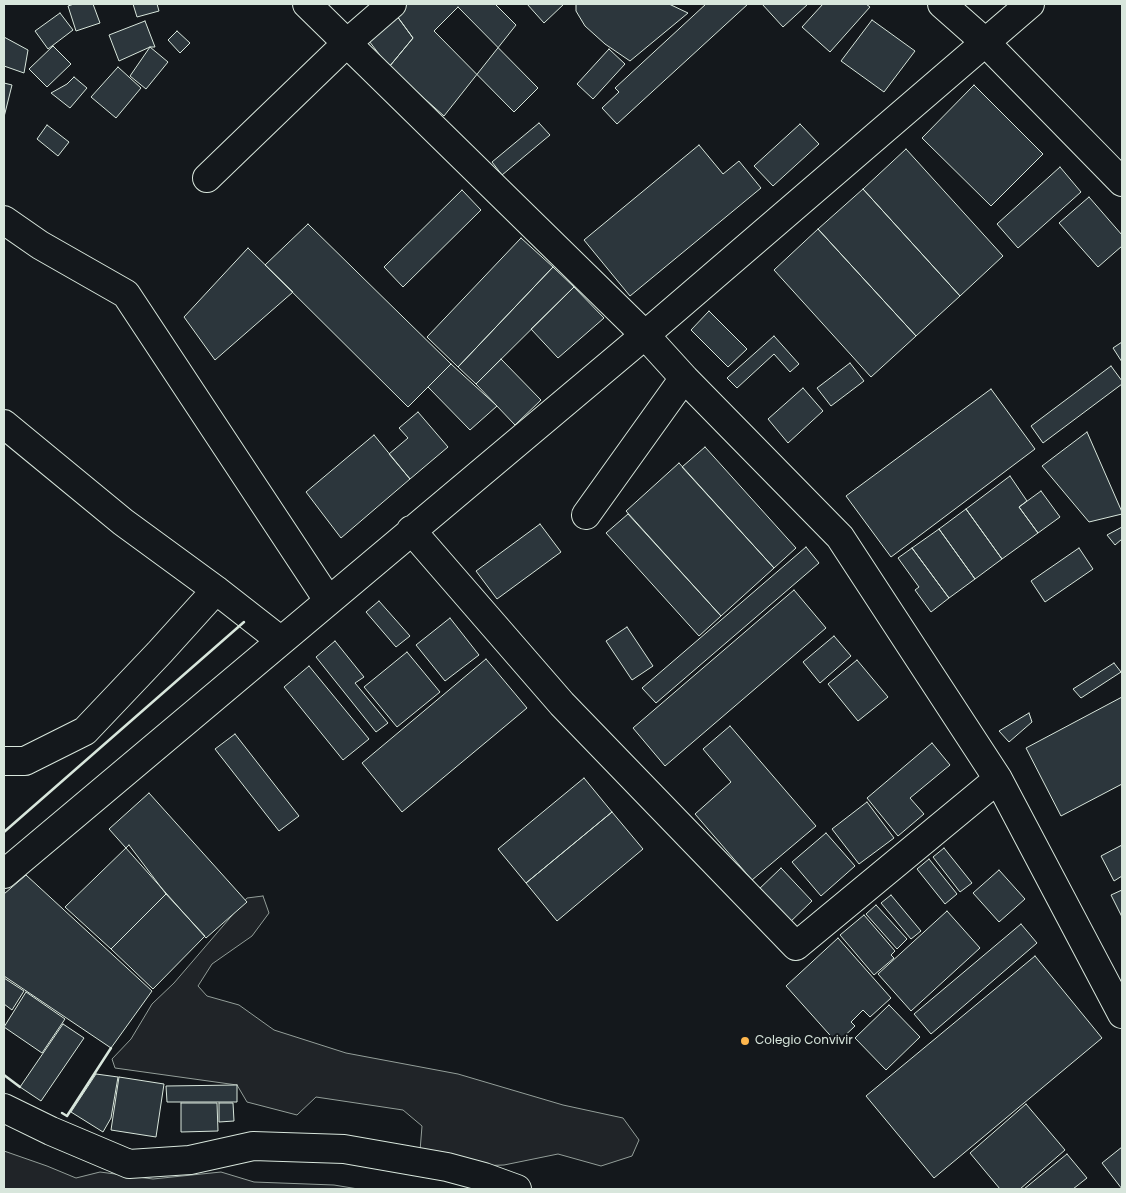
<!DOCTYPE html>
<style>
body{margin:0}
#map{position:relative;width:1126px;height:1193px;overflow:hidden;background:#14181c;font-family:Poppins,sans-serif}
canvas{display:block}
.frame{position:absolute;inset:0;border:5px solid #d8e6dc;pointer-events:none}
</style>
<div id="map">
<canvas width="1126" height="1193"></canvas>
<div class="frame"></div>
</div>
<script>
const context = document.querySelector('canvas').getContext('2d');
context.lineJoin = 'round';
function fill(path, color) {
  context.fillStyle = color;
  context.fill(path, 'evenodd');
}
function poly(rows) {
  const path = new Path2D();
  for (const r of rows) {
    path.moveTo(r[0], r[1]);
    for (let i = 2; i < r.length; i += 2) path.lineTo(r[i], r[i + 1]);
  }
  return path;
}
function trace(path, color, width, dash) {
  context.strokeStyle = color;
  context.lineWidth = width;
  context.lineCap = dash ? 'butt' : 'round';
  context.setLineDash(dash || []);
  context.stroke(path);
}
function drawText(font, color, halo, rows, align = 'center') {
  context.font = font + ' Poppins,sans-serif';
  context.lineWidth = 4;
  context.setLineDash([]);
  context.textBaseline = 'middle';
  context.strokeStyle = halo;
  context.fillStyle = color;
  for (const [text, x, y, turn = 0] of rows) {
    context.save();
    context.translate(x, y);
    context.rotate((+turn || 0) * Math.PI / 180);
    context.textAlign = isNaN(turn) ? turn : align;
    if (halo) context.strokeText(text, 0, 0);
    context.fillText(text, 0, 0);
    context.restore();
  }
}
const green = poly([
 [263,896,269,913,252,936,212,964,198,986,207,996,239,1005,274,1030,346,1053,458,1074,563,1105,623,1118,639,1140,632,1156,601,1166,558,1154,504,1165,448,1167,420,1151,422,1126,403,1110,316,1097,297,1115,247,1102,237,1085,115,1068,112,1059,131,1039,152,1004,174,983,247,898,263,896],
 [4,1151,47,1166,76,1178,100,1172,153,1179,221,1172,254,1182,334,1185,358,1189,4,1189,4,1151]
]);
const building = poly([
 [74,4,93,4,100,23,76,31,68,6,74,4],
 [133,4,157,4,159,11,137,17,133,4],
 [404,4,495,4,516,25,444,116,389,67,413,38,394,12,404,4],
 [527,4,564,4,544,23,527,4],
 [576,4,669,4,688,13,630,61,605,44,585,26,576,11,576,4],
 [706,4,748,4,617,124,602,108,619,92,615,88,706,4],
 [762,4,808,4,783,27,762,4],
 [823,4,866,4,870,7,830,52,802,27,823,4],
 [458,7,538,88,514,112,434,31,458,7],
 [394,12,413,38,389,67,369,41,394,12],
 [60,13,73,30,48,49,35,31,60,13],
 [872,20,915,51,884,92,841,61,872,20],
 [145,21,155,47,150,47,119,61,109,35,145,21],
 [177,31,190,43,180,53,168,40,177,31],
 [4,37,28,50,24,73,4,66,4,37],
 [53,46,71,64,47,87,29,69,53,46],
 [150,47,168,62,146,89,130,76,150,47],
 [609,49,625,64,593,99,577,84,609,49],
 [118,67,141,88,116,118,91,97,118,67],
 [74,77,87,88,70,108,51,93,67,84,74,77],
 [4,83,12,85,4,117,4,83],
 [974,85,1043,154,991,206,922,138,974,85],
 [539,123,550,135,502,175,492,162,539,123],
 [800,124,819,144,773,186,754,166,800,124],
 [47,125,69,142,58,156,37,139,47,125],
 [699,145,723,174,739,161,761,188,630,296,584,240,699,145],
 [906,149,1003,256,960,296,863,189,906,149],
 [1060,167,1081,192,1018,248,997,224,1060,167],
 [863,189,960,296,916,336,818,229,863,189],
 [462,190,481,210,403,287,384,267,462,190],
 [1089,197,1122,235,1122,246,1098,267,1059,223,1089,197],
 [308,224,451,364,408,407,265,265,308,224],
 [818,229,916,336,871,377,774,270,818,229],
 [521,238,553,267,458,367,427,337,521,238],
 [248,248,293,292,215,360,184,317,248,248],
 [553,267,574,287,476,384,458,367,553,267],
 [574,287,604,318,558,358,531,329,574,287],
 [709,311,747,349,728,367,691,330,709,311],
 [774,336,799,364,790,372,774,354,737,388,727,378,774,336],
 [1122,342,1122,362,1113,348,1122,342],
 [501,359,541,400,515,425,476,384,501,359],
 [850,363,864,381,831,406,817,388,850,363],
 [451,364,497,406,470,430,428,387,451,364],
 [1111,366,1122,381,1122,384,1043,443,1031,426,1111,366],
 [803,388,823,411,788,443,768,419,803,388],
 [991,389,1035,449,891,557,846,496,991,389],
 [418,412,448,447,410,479,389,454,408,438,399,428,418,412],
 [1087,432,1122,512,1122,514,1089,522,1042,466,1087,432],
 [374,435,410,479,341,538,306,492,374,435],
 [705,447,796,548,774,568,682,467,705,447],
 [679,463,774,568,721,616,626,511,679,463],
 [1010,476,1027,501,1019,507,1038,533,1002,559,966,509,1010,476],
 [1041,491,1060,517,1038,533,1019,507,1041,491],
 [966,509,1002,559,975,579,939,529,966,509],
 [628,514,721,616,699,636,606,533,628,514],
 [540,524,561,552,497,599,476,571,540,524],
 [1122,527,1122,539,1115,545,1107,535,1122,527],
 [939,529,975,579,949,598,912,548,939,529],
 [806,547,819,563,656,703,642,688,806,547],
 [912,548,949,598,931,612,915,590,919,587,898,558,912,548],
 [1079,548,1093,569,1045,602,1031,581,1079,548],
 [794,590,826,628,665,766,633,728,794,590],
 [379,601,410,636,396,647,366,612,379,601],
 [450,618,479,655,445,681,416,645,450,618],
 [627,627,653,666,632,680,606,641,627,627],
 [834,636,851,656,820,683,803,662,834,636],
 [335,641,364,677,355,683,388,723,376,732,316,657,335,641],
 [407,652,440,692,397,727,364,687,407,652],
 [486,659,527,708,402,812,362,763,486,659],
 [857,660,888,697,858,721,828,684,857,660],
 [1114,663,1121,672,1081,698,1073,689,1114,663],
 [309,666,369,739,343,760,284,687,309,666],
 [1122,697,1122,784,1061,816,1026,748,1122,697],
 [1029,713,1032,722,1009,742,999,731,1029,713],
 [730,726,816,826,752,880,695,814,731,782,703,749,730,726],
 [235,734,299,816,279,831,215,749,235,734],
 [932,743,950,765,910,798,924,814,898,836,867,798,932,743],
 [584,778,612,812,526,883,498,849,584,778],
 [149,793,247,902,206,938,109,829,149,793],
 [867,802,894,838,859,864,832,829,867,802],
 [612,812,643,849,557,921,526,883,612,812],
 [826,833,855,866,821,896,792,862,826,833],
 [129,845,166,894,111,949,65,907,129,845],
 [1122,845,1122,876,1114,881,1101,856,1122,845],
 [944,848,972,883,960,892,933,857,944,848],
 [929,859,957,894,945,904,917,869,929,859],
 [781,868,812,901,787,925,756,892,781,868],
 [999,870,1025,899,999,922,973,893,999,870],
 [26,875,152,991,111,1048,4,976,4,894,26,875],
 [1122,890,1122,917,1111,895,1122,890],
 [166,894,205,936,153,989,111,949,166,894],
 [891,895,921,931,911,939,881,903,891,895],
 [876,905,907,939,897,949,866,914,876,905],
 [947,911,980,948,911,1011,878,974,947,911],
 [864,915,895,951,891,955,894,958,874,975,840,935,864,915],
 [1021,924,1037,943,931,1034,914,1014,1021,924],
 [838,938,891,998,870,1017,863,1010,851,1022,855,1026,837,1043,786,986,838,938],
 [1035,956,1102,1038,934,1178,866,1096,1035,956],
 [4,978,24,991,12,1010,4,1004,4,978],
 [26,992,65,1019,42,1053,4,1027,26,992],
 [889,1005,920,1037,886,1070,855,1038,889,1005],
 [63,1024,84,1038,41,1101,20,1087,63,1024],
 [96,1074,118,1077,111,1118,103,1132,71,1112,96,1074],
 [119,1077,164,1084,156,1137,111,1130,119,1077],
 [237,1085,237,1102,167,1102,166,1086,237,1085],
 [181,1103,217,1103,218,1131,181,1132,181,1103],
 [219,1103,233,1103,234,1121,219,1122,219,1103],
 [1026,1104,1065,1150,1020,1189,1000,1189,970,1153,1026,1104],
 [1122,1147,1122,1189,1102,1163,1122,1147],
 [1067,1154,1087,1178,1073,1189,1024,1189,1067,1154]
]);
const minor = poly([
 [307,4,645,335,684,378,840,537,998,779,1122,1014],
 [942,4,985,42,1122,182],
 [207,178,347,43,392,4],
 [4,220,40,245,126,294,328,600],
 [4,424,123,522,216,590,280,640],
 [586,515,684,378],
 [411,530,562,704,796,946,998,779],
 [4,761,25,761,85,731,160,652,216,590],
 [4,874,645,335,1030,4],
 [4,1108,51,1131,129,1164,190,1160,253,1146,344,1149,447,1167,484,1177,517,1189]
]);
const wall = poly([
 [4,832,244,622],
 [4,1075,20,1087],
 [62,1113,67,1116,111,1048]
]);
const markers = [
 [745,1041,5,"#ffb74d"]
];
const poiNames = [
 ["Colegio Convivir",755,1041]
];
fill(green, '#202428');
trace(green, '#939e99', 1);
fill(building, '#2c363c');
trace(building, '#d8e6dc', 1);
trace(minor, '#d8e6dc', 30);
trace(minor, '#14181c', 28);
trace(wall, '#d8e6dc', 2.5);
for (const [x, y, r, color] of markers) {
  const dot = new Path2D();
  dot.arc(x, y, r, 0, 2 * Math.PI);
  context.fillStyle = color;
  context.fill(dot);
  trace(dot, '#14181c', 2);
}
drawText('12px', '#d8e6dc', '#14181c', poiNames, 'left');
</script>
